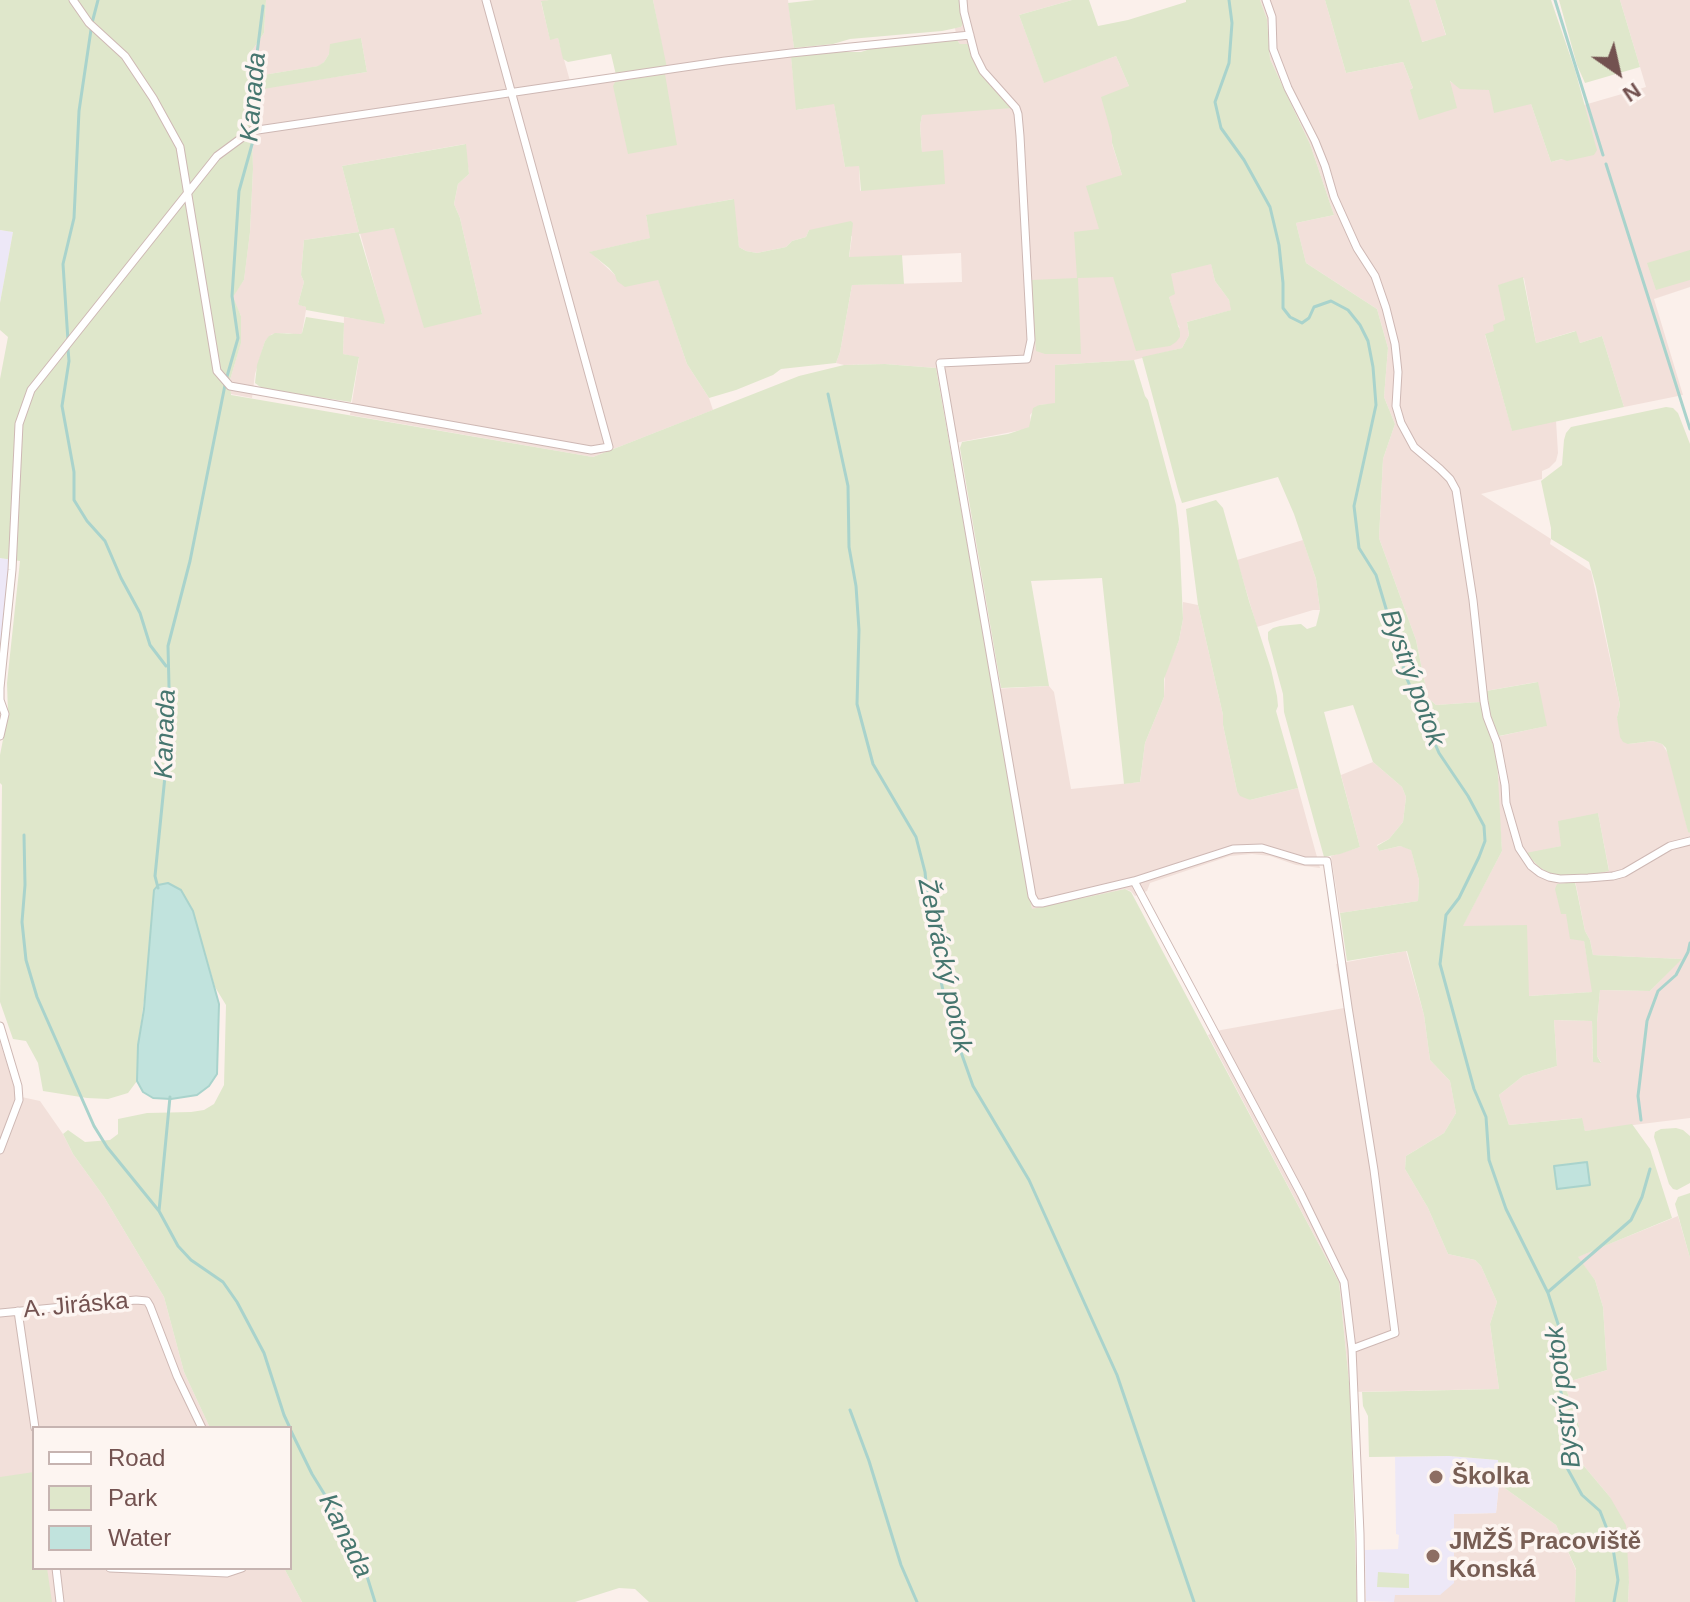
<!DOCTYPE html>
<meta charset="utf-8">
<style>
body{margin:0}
#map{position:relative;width:1690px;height:1602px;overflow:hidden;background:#fbf0eb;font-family:Helvetica,sans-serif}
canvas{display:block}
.legend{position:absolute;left:32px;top:1426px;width:260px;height:144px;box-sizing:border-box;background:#fdf5f1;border:2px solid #c6b4b1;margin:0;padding:10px 14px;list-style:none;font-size:24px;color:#735250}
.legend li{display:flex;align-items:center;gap:16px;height:40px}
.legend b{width:40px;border:2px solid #c6b4b1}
.north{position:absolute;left:1578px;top:32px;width:80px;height:80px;-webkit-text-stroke:6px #fdf5f1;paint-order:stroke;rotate:146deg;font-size:22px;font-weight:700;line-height:32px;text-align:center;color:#735250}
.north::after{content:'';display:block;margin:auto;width:28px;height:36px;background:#735250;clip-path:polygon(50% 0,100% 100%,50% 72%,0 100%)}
</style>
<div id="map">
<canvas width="1690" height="1602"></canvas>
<ul class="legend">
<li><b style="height:10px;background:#fff"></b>Road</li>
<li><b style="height:22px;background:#dfe7cb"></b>Park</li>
<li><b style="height:22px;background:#c1e3dd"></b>Water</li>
</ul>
<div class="north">N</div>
</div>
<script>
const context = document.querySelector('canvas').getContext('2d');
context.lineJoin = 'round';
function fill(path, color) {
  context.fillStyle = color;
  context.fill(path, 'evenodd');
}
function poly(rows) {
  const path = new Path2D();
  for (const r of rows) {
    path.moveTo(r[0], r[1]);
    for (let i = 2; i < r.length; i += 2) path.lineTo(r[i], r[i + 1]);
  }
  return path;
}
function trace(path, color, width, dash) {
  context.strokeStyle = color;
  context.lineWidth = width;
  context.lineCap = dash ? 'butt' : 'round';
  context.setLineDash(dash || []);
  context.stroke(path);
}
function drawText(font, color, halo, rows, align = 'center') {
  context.font = font + ' Helvetica,sans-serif';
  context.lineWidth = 7;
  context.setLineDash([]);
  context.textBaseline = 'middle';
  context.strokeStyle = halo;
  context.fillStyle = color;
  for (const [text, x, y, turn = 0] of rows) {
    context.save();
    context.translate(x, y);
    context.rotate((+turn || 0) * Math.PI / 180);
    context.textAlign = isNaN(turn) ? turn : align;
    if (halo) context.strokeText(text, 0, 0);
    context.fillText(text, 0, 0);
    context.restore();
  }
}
const residential = poly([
 [266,0,549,0,541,2,550,39,558,38,570,81,666,68,653,0,788,0,794,48,791,57,797,110,834,103,845,167,859,165,860,191,922,152,920,126,922,115,989,83,983,77,967,44,960,44,957,40,955,28,961,27,964,22,959,0,1072,0,1019,15,1044,82,1116,56,1129,86,1112,136,1112,144,1122,175,1100,230,1113,277,1180,328,1176,322,1169,297,1171,274,1211,263,1215,281,1229,300,1232,310,1187,322,1189,335,1182,348,1134,360,1055,365,1055,404,1039,405,1030,415,1031,425,1027,429,950,444,936,368,885,364,844,365,836,363,840,352,852,285,962,282,961,253,849,258,852,236,809,230,806,237,792,241,786,247,757,253,746,251,739,247,733,199,646,216,651,238,590,252,615,275,658,279,687,364,709,398,713,410,593,457,350,415,359,358,343,354,344,317,385,323,360,233,394,228,482,314,460,218,454,204,458,184,469,174,465,144,342,166,359,232,304,240,301,275,304,282,298,304,306,307,306,310,302,333,298,335,288,333,272,334,265,341,255,374,252,398,231,394,230,380,241,342,241,316,232,297,244,280,250,232,253,169,251,90,367,72,361,38,329,54,324,62,319,66,251,77,251,52,264,33],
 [1260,0,1325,0,1346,73,1403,62,1413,88,1410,89,1449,81,1455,84,1489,90,1531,104,1551,162,1596,150,1584,105,1646,87,1620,0,1690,0,1690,287,1654,299,1683,395,1624,407,1602,336,1580,343,1575,331,1536,343,1524,278,1499,285,1505,320,1495,331,1485,335,1512,430,1556,421,1558,453,1556,461,1549,468,1542,471,1542,479,1481,494,1551,539,1550,544,1591,571,1620,705,1617,717,1628,744,1653,741,1662,744,1669,755,1688,831,1690,833,1690,1118,1585,1131,1581,1118,1509,1125,1499,1095,1523,1076,1557,1066,1554,1020,1592,1021,1593,1062,1601,1062,1597,1056,1597,1022,1600,990,1650,991,1681,959,1593,955,1590,940,1585,931,1574,875,1595,874,1609,870,1598,813,1561,846,1527,854,1539,867,1559,876,1561,883,1557,884,1566,914,1584,941,1593,992,1529,996,1462,927,1502,851,1497,783,1499,775,1497,758,1491,738,1546,726,1537,682,1480,692,1480,702,1436,705,1428,698,1416,640,1379,538,1383,459,1395,424,1384,397,1388,348,1377,309,1306,263,1296,223,1334,215,1310,144,1270,59,1267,19],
 [1409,0,1435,0,1446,36,1421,42],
 [1303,540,1316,579,1320,610,1313,610,1257,627,1237,560],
 [1183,602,1198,605,1223,715,1223,725,1237,791,1250,800,1298,788,1320,868,1296,865,1270,856,1252,854,1230,856,1150,883,1147,891,1135,896,1131,891,1125,889,1032,910,993,689,1049,686,1054,692,1071,789,1140,782,1145,743,1164,697,1165,674,1179,640,1183,619],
 [1373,762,1402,787,1406,797,1403,822,1389,839,1377,845,1379,851,1400,846,1411,849,1419,880,1418,901,1340,913,1331,856,1360,847,1341,775],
 [1406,951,1424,1015,1430,1060,1450,1081,1456,1113,1444,1133,1406,1156,1405,1169,1428,1208,1448,1254,1475,1260,1481,1266,1497,1302,1490,1324,1499,1389,1350,1392,1339,1282,1208,1035,1221,1030,1344,1008,1336,964],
 [0,1042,17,1096,40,1101,63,1134,73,1154,104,1197,164,1297,184,1372,210,1428,34,1428,34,1568,284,1568,302,1602,0,1602],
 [1678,1216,1690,1258,1690,1602,1628,1602,1629,1582,1610,1497,1573,1453,1579,1426,1564,1383,1607,1370,1603,1307,1595,1280,1577,1257],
 [1499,1484,1556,1525,1576,1570,1575,1602,1394,1602,1394,1595,1440,1595,1454,1514,1496,1513]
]);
const education = poly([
 [0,230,13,232,0,303],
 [0,558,11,559,0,654],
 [1449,1456,1498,1460,1499,1484,1496,1513,1454,1514,1454,1583,1440,1595,1395,1595,1394,1602,1366,1601,1365,1550,1398,1549,1399,1535,1396,1534,1395,1457]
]);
const green = poly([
 [0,0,266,0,264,33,251,52,251,77,318,66,324,62,329,54,330,44,361,38,367,72,251,91,253,169,250,232,244,280,233,297,241,316,241,343,230,380,231,395,593,457,799,376,844,365,885,364,936,368,1032,909,1125,889,1131,892,1339,1282,1350,1392,1357,1602,649,1602,635,1589,619,1588,575,1602,302,1602,284,1568,290,1568,290,1428,210,1428,184,1372,164,1297,104,1197,73,1154,63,1134,68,1130,85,1142,110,1140,118,1134,118,1119,147,1113,191,1112,204,1110,214,1104,224,1085,226,1005,215,987,193,911,181,890,168,883,148,971,138,1045,137,1081,128,1093,108,1099,87,1098,43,1091,38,1063,26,1041,13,1039,0,1002,2,785,0,783,0,755,8,714,7,683,20,561,0,558,0,379,8,337,0,330,0,303,13,232,0,230],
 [549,0,653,0,667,68,616,75,611,54,568,62,563,59,558,38,550,40,541,1],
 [815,0,959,0,964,22,961,27,942,31,850,39,833,44,794,48,788,3],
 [1072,0,1089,0,1098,26,1128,20,1186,2,1186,0,1260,0,1267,19,1270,59,1310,144,1334,215,1296,223,1306,263,1377,309,1388,348,1384,397,1395,424,1383,459,1379,538,1416,640,1428,698,1436,705,1480,702,1497,758,1502,851,1463,926,1527,925,1529,996,1592,992,1584,941,1570,939,1566,914,1561,914,1555,889,1557,884,1575,882,1585,931,1590,940,1593,955,1682,959,1650,991,1600,990,1597,1022,1597,1056,1601,1063,1593,1062,1592,1021,1554,1020,1557,1066,1523,1076,1499,1095,1509,1125,1582,1118,1585,1131,1632,1124,1650,1149,1672,1218,1578,1257,1595,1280,1603,1307,1607,1370,1564,1383,1579,1426,1573,1453,1610,1497,1626,1525,1629,1582,1628,1602,1575,1602,1576,1569,1556,1525,1499,1484,1498,1460,1449,1456,1369,1457,1368,1416,1363,1406,1362,1392,1499,1389,1490,1324,1497,1302,1481,1266,1475,1260,1448,1254,1428,1208,1405,1169,1406,1156,1444,1133,1456,1113,1450,1081,1430,1060,1424,1015,1407,951,1347,961,1340,913,1418,901,1419,880,1411,850,1400,846,1379,851,1377,846,1389,839,1403,822,1406,797,1402,787,1373,762,1353,705,1324,712,1360,847,1340,854,1324,857,1284,712,1283,694,1268,639,1268,632,1273,628,1280,626,1301,624,1307,629,1316,626,1320,610,1316,579,1294,514,1278,477,1182,503,1179,494,1142,357,1182,348,1189,335,1187,322,1231,310,1229,300,1215,281,1211,264,1171,274,1175,294,1169,297,1180,332,1180,337,1176,342,1170,346,1136,351,1113,277,1078,278,1081,354,1045,354,1036,351,1031,280,1077,278,1074,232,1099,229,1086,186,1122,175,1112,143,1112,136,1101,97,1129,86,1116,56,1044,83,1019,15],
 [1325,0,1409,0,1422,42,1446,35,1435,0,1551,0,1575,70,1595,143,1597,150,1594,155,1567,161,1562,159,1551,162,1531,104,1494,113,1489,90,1460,89,1450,81,1457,108,1419,120,1410,90,1413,88,1403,62,1346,73],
 [1559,0,1620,0,1640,67,1585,83,1577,65],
 [957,40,960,44,968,44,970,47,983,77,1012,108,922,115,920,126,922,152,943,150,945,184,861,191,859,166,845,167,834,104,796,110,791,57,839,52,861,52,873,48],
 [665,74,677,145,628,154,613,86,615,82],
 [466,144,469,174,458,184,454,204,460,218,482,314,424,328,394,228,359,234,385,321,384,324,306,310,306,307,299,305,298,304,304,282,301,275,304,240,359,232,342,166],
 [734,199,739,247,746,251,757,253,786,247,792,241,806,237,809,230,851,221,853,223,849,257,902,255,904,284,852,285,840,352,836,363,781,369,773,375,736,390,709,398,687,364,658,280,625,287,617,281,615,275,609,268,589,252,650,238,646,215],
 [1690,250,1690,280,1656,290,1647,263],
 [1523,277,1536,343,1576,331,1580,343,1602,336,1624,407,1512,431,1485,334,1494,331,1493,325,1505,320,1498,285],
 [306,317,344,323,343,354,359,357,351,402,263,389,255,383,257,365,265,341,269,336,275,333,300,334,302,333],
 [1134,360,1145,396,1148,400,1176,505,1179,529,1183,619,1179,640,1164,679,1164,697,1145,743,1140,782,1124,784,1102,578,1031,581,1049,686,1001,688,960,448,962,442,1008,434,1029,427,1033,408,1039,405,1055,403,1055,365],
 [1666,407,1673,408,1678,413,1690,444,1690,833,1688,832,1666,748,1662,744,1653,741,1628,744,1623,742,1620,737,1617,717,1620,705,1596,587,1589,562,1551,539,1551,528,1541,481,1562,465,1564,440,1566,433,1571,427],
 [1216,500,1223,508,1249,601,1271,669,1277,696,1278,706,1276,711,1298,788,1250,800,1240,796,1237,791,1223,725,1223,715,1198,605,1189,535,1186,509],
 [1538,682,1547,726,1499,736,1490,715,1486,691],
 [1598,813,1609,871,1595,874,1559,876,1549,873,1539,867,1526,853,1561,846,1558,821],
 [1676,1128,1683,1130,1690,1136,1690,1183,1677,1190,1673,1189,1669,1184,1654,1137,1655,1132,1661,1129],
 [1690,1193,1690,1258,1675,1204,1678,1197],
 [34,1472,34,1568,47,1568,52,1602,0,1602,0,1477],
 [1378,1572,1409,1574,1409,1588,1377,1587]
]);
const water = poly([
 [168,883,181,890,193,911,219,1004,217,1074,209,1086,197,1095,171,1099,153,1098,143,1092,137,1081,138,1045,144,1009,154,890,158,885,168,883],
 [1587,1162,1590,1185,1557,1189,1554,1166,1587,1162]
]);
const stream = poly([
 [1229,0,1232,23,1229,63,1215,102,1221,128,1244,160,1270,207,1279,245,1283,283,1283,308,1290,317,1302,323,1309,318,1314,307,1331,301,1348,310,1360,325,1368,341,1373,367,1376,405,1354,506,1359,548,1376,575,1407,679,1439,753,1468,796,1484,826,1485,841,1479,857,1459,898,1446,915,1440,964,1474,1089,1486,1117,1489,1160,1506,1209,1548,1293,1559,1327,1557,1372,1567,1423,1563,1447,1566,1466,1582,1495,1600,1511,1612,1542,1618,1580,1614,1602],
 [1555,0,1603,155],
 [1606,164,1690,429],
 [68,341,63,264,74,218,79,111,92,23,98,0],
 [68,349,69,361,62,406,74,472,74,500,87,521,105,541,121,578,140,613,150,645,166,666],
 [828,394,848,486,849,547,856,586,859,630,857,704,873,764,916,837,925,872,932,942,950,1021,973,1086,1029,1180,1117,1375,1194,1602],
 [24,835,25,885,22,922,26,960,37,997,94,1126,107,1147,159,1211],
 [158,888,155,876,170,726,168,646,190,561,226,380,238,338,232,296,239,191,256,130,251,101,263,6],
 [170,1097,159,1211,178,1246,191,1260,223,1282,237,1302,264,1353,284,1415,290,1428],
 [1641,1120,1638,1096,1647,1021,1658,991,1676,975,1688,952,1690,943],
 [1548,1292,1631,1220,1642,1197,1650,1169],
 [850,1410,869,1461,901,1565,917,1602],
 [290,1429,312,1474,336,1513,366,1573,375,1602]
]);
const minor = poly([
 [73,0,89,23,125,56,153,98,180,147,217,371,230,386,591,450,609,447,486,0],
 [963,0,964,12,975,55,983,71,1016,108,1018,114,1020,136,1031,340,1027,359,940,363,1032,896,1036,903,1042,903,1134,881,1301,1194,1344,1282,1352,1349,1360,1534,1361,1602],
 [1266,0,1272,17,1273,49,1288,88,1315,141,1325,166,1334,197,1357,248,1375,276,1386,308,1395,344,1398,372,1396,406,1401,423,1414,447,1440,469,1450,479,1456,490,1473,600,1484,701,1487,717,1497,743,1505,785,1506,803,1519,848,1531,866,1540,873,1549,877,1560,879,1588,878,1613,876,1624,873,1670,846,1690,841],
 [0,736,5,714,0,700,0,688,12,570,19,424,31,390,217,156,251,131,725,61,791,53,970,35],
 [1134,881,1233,849,1262,848,1305,861,1327,861,1348,1007,1374,1170,1395,1333,1352,1349],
 [0,1026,18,1086,19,1100,0,1150],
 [18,1311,35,1428],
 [0,1313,136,1300,147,1301,150,1306,177,1376,202,1428],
 [56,1568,60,1602],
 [110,1568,227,1573,242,1568]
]);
const markers = [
 [1436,1477,8,"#8d6e63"],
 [1433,1556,8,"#8d6e63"]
];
const streetNames = [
 ["A. Jiráska",76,1306,-5]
];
const educationNames = [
 ["Školka",1452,1477],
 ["JMŽŠ Pracoviště",1449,1542],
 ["Konská",1449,1570]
];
const waterNames = [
 ["Kanada",254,97,-85],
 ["Bystrý potok",1412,678,70],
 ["Kanada",166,734,-88],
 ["Žebrácký potok",944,966,78],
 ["Bystrý potok",1564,1397,-97],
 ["Kanada",345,1536,64]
];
fill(residential, '#f2e0da');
fill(education, '#ede8f7');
fill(green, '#dfe7cb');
fill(water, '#c1e3dd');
trace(water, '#a9d3cc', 2);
trace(stream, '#a9d3cc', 3);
trace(minor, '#ceb8b4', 9);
trace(minor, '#fff', 7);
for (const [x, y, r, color] of markers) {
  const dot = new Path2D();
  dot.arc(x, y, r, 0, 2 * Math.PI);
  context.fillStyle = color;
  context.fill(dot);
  trace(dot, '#fdf5f1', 3);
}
drawText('24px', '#735250', '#fdf5f1', streetNames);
drawText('bold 24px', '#785e54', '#fdf5f1', educationNames, 'left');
drawText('italic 26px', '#46766f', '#fdf5f1', waterNames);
</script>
